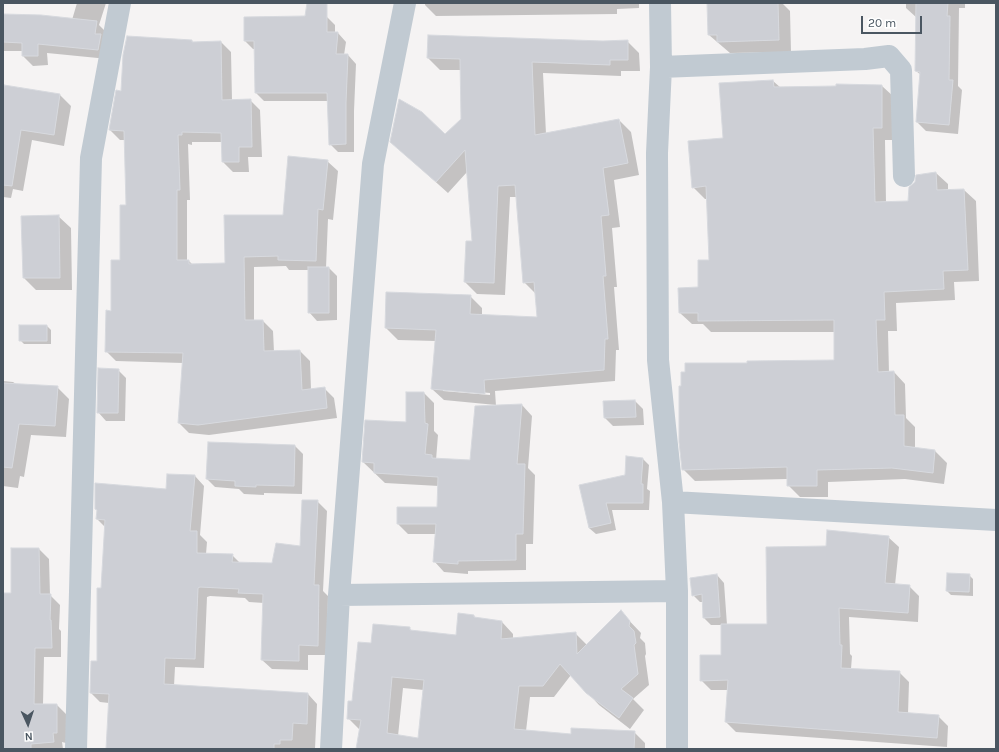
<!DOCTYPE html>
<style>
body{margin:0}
#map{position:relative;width:999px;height:752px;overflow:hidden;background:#f5f3f3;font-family:Karla,sans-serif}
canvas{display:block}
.frame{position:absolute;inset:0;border:4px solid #4a5661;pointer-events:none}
.north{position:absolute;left:8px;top:704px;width:40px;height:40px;-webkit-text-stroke:3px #fff;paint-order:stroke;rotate:177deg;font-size:11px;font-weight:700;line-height:16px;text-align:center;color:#4a5661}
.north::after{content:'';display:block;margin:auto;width:14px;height:18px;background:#4a5661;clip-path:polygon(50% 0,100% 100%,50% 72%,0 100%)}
.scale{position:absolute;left:861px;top:16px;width:61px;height:18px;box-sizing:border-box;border:2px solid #4a5661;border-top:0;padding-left:5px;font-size:12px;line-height:14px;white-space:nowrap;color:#4a5661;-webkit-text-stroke:3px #fff;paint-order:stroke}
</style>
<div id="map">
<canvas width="999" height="752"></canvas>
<div class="frame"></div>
<div class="north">N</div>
<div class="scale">20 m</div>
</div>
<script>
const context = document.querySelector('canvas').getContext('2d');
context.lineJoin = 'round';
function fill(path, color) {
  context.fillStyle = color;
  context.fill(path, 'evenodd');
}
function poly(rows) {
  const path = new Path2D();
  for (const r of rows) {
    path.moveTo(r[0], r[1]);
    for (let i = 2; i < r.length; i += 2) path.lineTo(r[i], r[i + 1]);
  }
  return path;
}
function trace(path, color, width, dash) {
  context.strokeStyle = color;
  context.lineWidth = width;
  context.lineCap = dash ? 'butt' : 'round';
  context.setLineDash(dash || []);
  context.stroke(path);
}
const shadow = poly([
 [77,3,106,3,99,25,106,32,108,59,47,53,48,65,33,66,23,56,23,51,3,51,3,15,72,20],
 [425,3,639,3,639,8,617,9,617,14,436,16,425,5],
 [708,3,782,3,790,11,791,52,730,53,709,35],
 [906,3,965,3,965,8,959,8,958,86,962,90,958,134,926,131,917,122,921,75,916,71,917,18,906,8],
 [327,17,335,25,335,33,338,33,346,42,344,55,348,55,356,64,354,111,354,152,338,152,330,144,328,101,264,101,256,93,255,49,253,49,245,41],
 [192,41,194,43,221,42,231,52,232,100,250,100,260,110,262,157,248,157,249,172,233,172,223,162,222,142,192,142,192,145,188,144,190,200,187,200,187,261,189,261,193,265,226,264,284,216,327,161,338,171,333,220,328,219,326,268,329,268,337,276,337,320,317,321,309,312,309,270,289,270,286,266,254,267,254,321,263,321,273,331,274,352,300,351,310,361,311,390,324,388,334,398,337,418,209,435,189,433,179,423,183,363,116,361,106,351,121,261,127,206,125,140,120,140,110,130,122,92],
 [627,41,639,53,640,71,621,71,621,76,543,73,546,134,619,120,631,132,639,175,614,180,620,227,612,228,617,287,614,287,619,350,616,350,615,381,495,391,496,406,522,405,532,416,528,468,535,475,533,544,526,544,526,570,468,571,468,574,444,572,434,561,436,534,408,534,398,524,398,508,438,508,439,486,385,483,363,462,407,423,407,393,424,393,434,403,434,431,438,435,436,460,471,461,496,405,444,400,432,389,436,341,398,340,386,328,470,296,482,308,482,315,538,318,536,294,524,282,517,197,510,197,505,295,477,294,465,282,473,242,467,172,448,193,391,142,445,135,462,119,461,70,440,70,428,58],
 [443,389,490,393,490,395,443,391],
 [773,81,781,88,837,87,837,85,882,86,894,97,893,140,885,140,886,203,909,202,917,176,936,173,948,184,948,190,964,190,976,201,979,281,954,282,955,300,896,303,897,331,888,331,889,373,894,372,905,384,906,418,915,427,915,449,935,451,947,463,944,484,905,479,828,482,828,497,800,497,788,485,788,479,695,481,683,469,682,387,748,364,835,361,835,332,711,332,703,324,692,324,680,313,699,288,710,261,707,199,705,199,693,187,724,139],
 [3,86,60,95,71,106,64,146,32,140,23,191,13,189,11,198,3,197],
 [58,216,71,228,72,290,36,290,24,278,22,217],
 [47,326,51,330,51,344,24,344,20,340],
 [118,370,126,378,125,421,106,421,98,412],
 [3,381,13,382,16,384,57,387,69,399,66,437,31,435,24,477,20,476,18,488,3,486],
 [635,401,643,409,644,425,613,426,605,418],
 [295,446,303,454,302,494,264,493,264,495,244,494,239,489,215,487,207,479],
 [643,459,649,465,647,489,650,491,649,510,612,510,616,530,596,534,589,528,580,486,626,476],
 [195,476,204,486,200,535,207,542,206,554,232,555,240,563,273,564,301,547,317,501,327,511,323,591,328,596,327,655,308,655,308,670,272,669,262,660,264,603,249,602,245,598,210,596,207,597,204,668,175,667,174,686,308,694,317,704,315,749,107,749,109,703,100,702,91,693,98,662,105,527,97,519,98,511,96,509,167,490],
 [888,537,899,547,895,585,909,586,919,596,918,622,849,617,850,654,852,656,851,669,899,672,909,682,908,714,938,716,948,726,947,747,736,732,726,722,728,690,711,690,701,680,722,656,722,625,711,625,704,618,703,602,700,602,693,595,717,575,724,583,727,625,768,625,826,547],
 [12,549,39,549,49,559,50,595,60,605,59,629,61,631,61,657,44,657,43,705,57,705,67,715,66,743,62,742,63,749,3,749,3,594,12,594],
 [969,575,973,579,973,596,951,595,947,591],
 [621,612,641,633,640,638,645,643,646,654,645,656,649,685,633,699,644,710,630,729,599,705,571,675,554,697,530,697,526,731,572,735,634,732,645,743,645,749,357,749,360,730,348,718,372,644,409,628,413,632,456,636,474,616,477,619,502,622,513,634,513,639,575,633,587,645],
 [403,688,424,690,419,739,398,736]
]);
const building = poly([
 [307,3,327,3,327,32,338,32,336,54,348,54,346,102,346,144,329,145,327,93,255,93,254,41,244,41,244,17,305,16,307,3],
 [707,3,778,3,779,40,717,42,717,35,708,35,707,3],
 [916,3,948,3,947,16,950,16,949,80,953,80,949,125,916,122,920,72,915,71,916,3],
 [3,14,41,15,97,21,95,34,101,34,98,50,38,44,38,56,22,56,22,43,3,42,3,14],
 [428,35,603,41,628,40,628,60,610,60,610,65,532,62,535,135,619,119,628,163,603,168,609,215,601,216,606,276,603,276,608,339,605,339,604,370,484,380,485,394,431,389,436,330,385,328,386,292,471,295,470,314,537,317,534,282,523,283,515,185,498,186,494,283,464,282,466,241,472,241,465,150,436,182,390,142,399,99,422,112,445,134,461,119,460,59,427,58,428,35],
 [127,36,192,40,192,42,221,41,222,100,251,99,252,147,239,147,239,162,222,162,221,133,182,132,182,135,178,135,180,190,177,190,177,260,189,260,189,264,225,263,224,215,283,215,288,156,328,160,323,210,318,209,316,261,278,260,278,256,244,257,245,320,263,320,264,351,300,350,302,390,325,387,327,408,198,425,178,423,183,353,105,352,106,310,111,311,111,260,120,260,120,205,126,205,124,131,109,130,116,90,121,91,123,55,127,36],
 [773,80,774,87,836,86,836,84,882,85,882,128,873,128,875,202,908,201,909,187,915,182,916,175,936,172,937,190,964,189,968,270,943,271,944,289,884,292,885,320,876,320,878,372,894,371,895,415,904,415,904,446,935,450,933,473,892,468,817,470,817,486,787,486,787,467,682,470,679,442,679,386,681,386,681,372,685,372,685,363,747,363,747,361,834,360,834,320,698,321,698,313,679,313,678,288,698,287,698,260,709,260,706,186,692,188,688,141,723,138,719,83,773,80],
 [4,85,60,94,54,135,21,130,12,186,3,185,3,93,4,85],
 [59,215,60,278,23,278,21,216,59,215],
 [308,267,329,267,329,313,308,313,308,267],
 [19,325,47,325,47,341,19,341,19,325],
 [98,368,119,369,118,413,97,413,98,368],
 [3,383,58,386,55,426,19,424,12,468,3,467,3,383],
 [406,392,424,392,425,423,428,424,425,454,432,455,432,458,470,460,475,406,522,404,517,464,525,464,523,534,516,534,516,560,458,561,458,564,433,562,436,524,397,524,397,507,437,507,438,477,374,473,374,463,362,462,365,420,406,422,406,392],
 [635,400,636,417,604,418,603,401,635,400],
 [208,442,295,445,294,486,256,485,256,487,235,486,235,481,206,479,208,442],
 [626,456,643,458,641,484,643,484,643,503,606,503,611,523,589,528,579,485,625,475,626,456],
 [167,474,195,475,190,531,197,531,197,553,233,554,232,562,272,563,276,543,300,546,302,500,318,500,314,585,319,585,318,646,299,645,299,661,261,660,263,594,238,593,239,589,200,587,198,588,195,659,165,658,164,684,308,693,307,724,293,723,292,740,280,740,280,744,274,744,274,749,106,749,109,694,90,693,91,661,97,661,97,588,101,588,105,520,96,519,97,510,95,509,95,483,166,489,167,474],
 [827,530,889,536,885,583,910,585,908,613,839,608,840,645,842,645,841,668,900,671,898,712,939,715,937,738,725,722,728,680,700,681,700,655,721,655,721,624,767,624,766,547,826,546,827,530],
 [11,548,39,548,40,594,51,594,50,620,51,620,52,648,35,648,34,704,57,704,57,733,53,733,54,742,31,744,31,749,3,749,3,593,11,593,11,548],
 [947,573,970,574,969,592,946,591,947,573],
 [717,574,720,617,703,618,702,594,692,596,690,578,717,574],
 [621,610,630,621,629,626,634,631,636,643,634,645,638,674,621,689,633,698,619,718,586,693,560,664,543,686,519,686,514,729,571,734,571,728,635,731,634,749,356,749,361,720,347,719,348,701,352,701,358,642,371,643,373,624,410,627,410,630,456,635,458,613,474,615,474,617,502,621,501,639,576,632,577,654,621,610],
 [392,677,424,680,418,738,387,733,392,677]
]);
const minor = poly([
 [660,3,661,67,657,153,658,360,673,502,677,591,677,749],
 [661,67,865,59,889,56,901,70,904,176],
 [673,502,996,520],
 [339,595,677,591],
 [76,749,91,158,120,3],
 [331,749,339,595,373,164,405,3]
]);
fill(shadow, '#0003');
fill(building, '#cdcfd5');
trace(building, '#d7d9de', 1);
trace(minor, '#c1cad2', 22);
</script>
